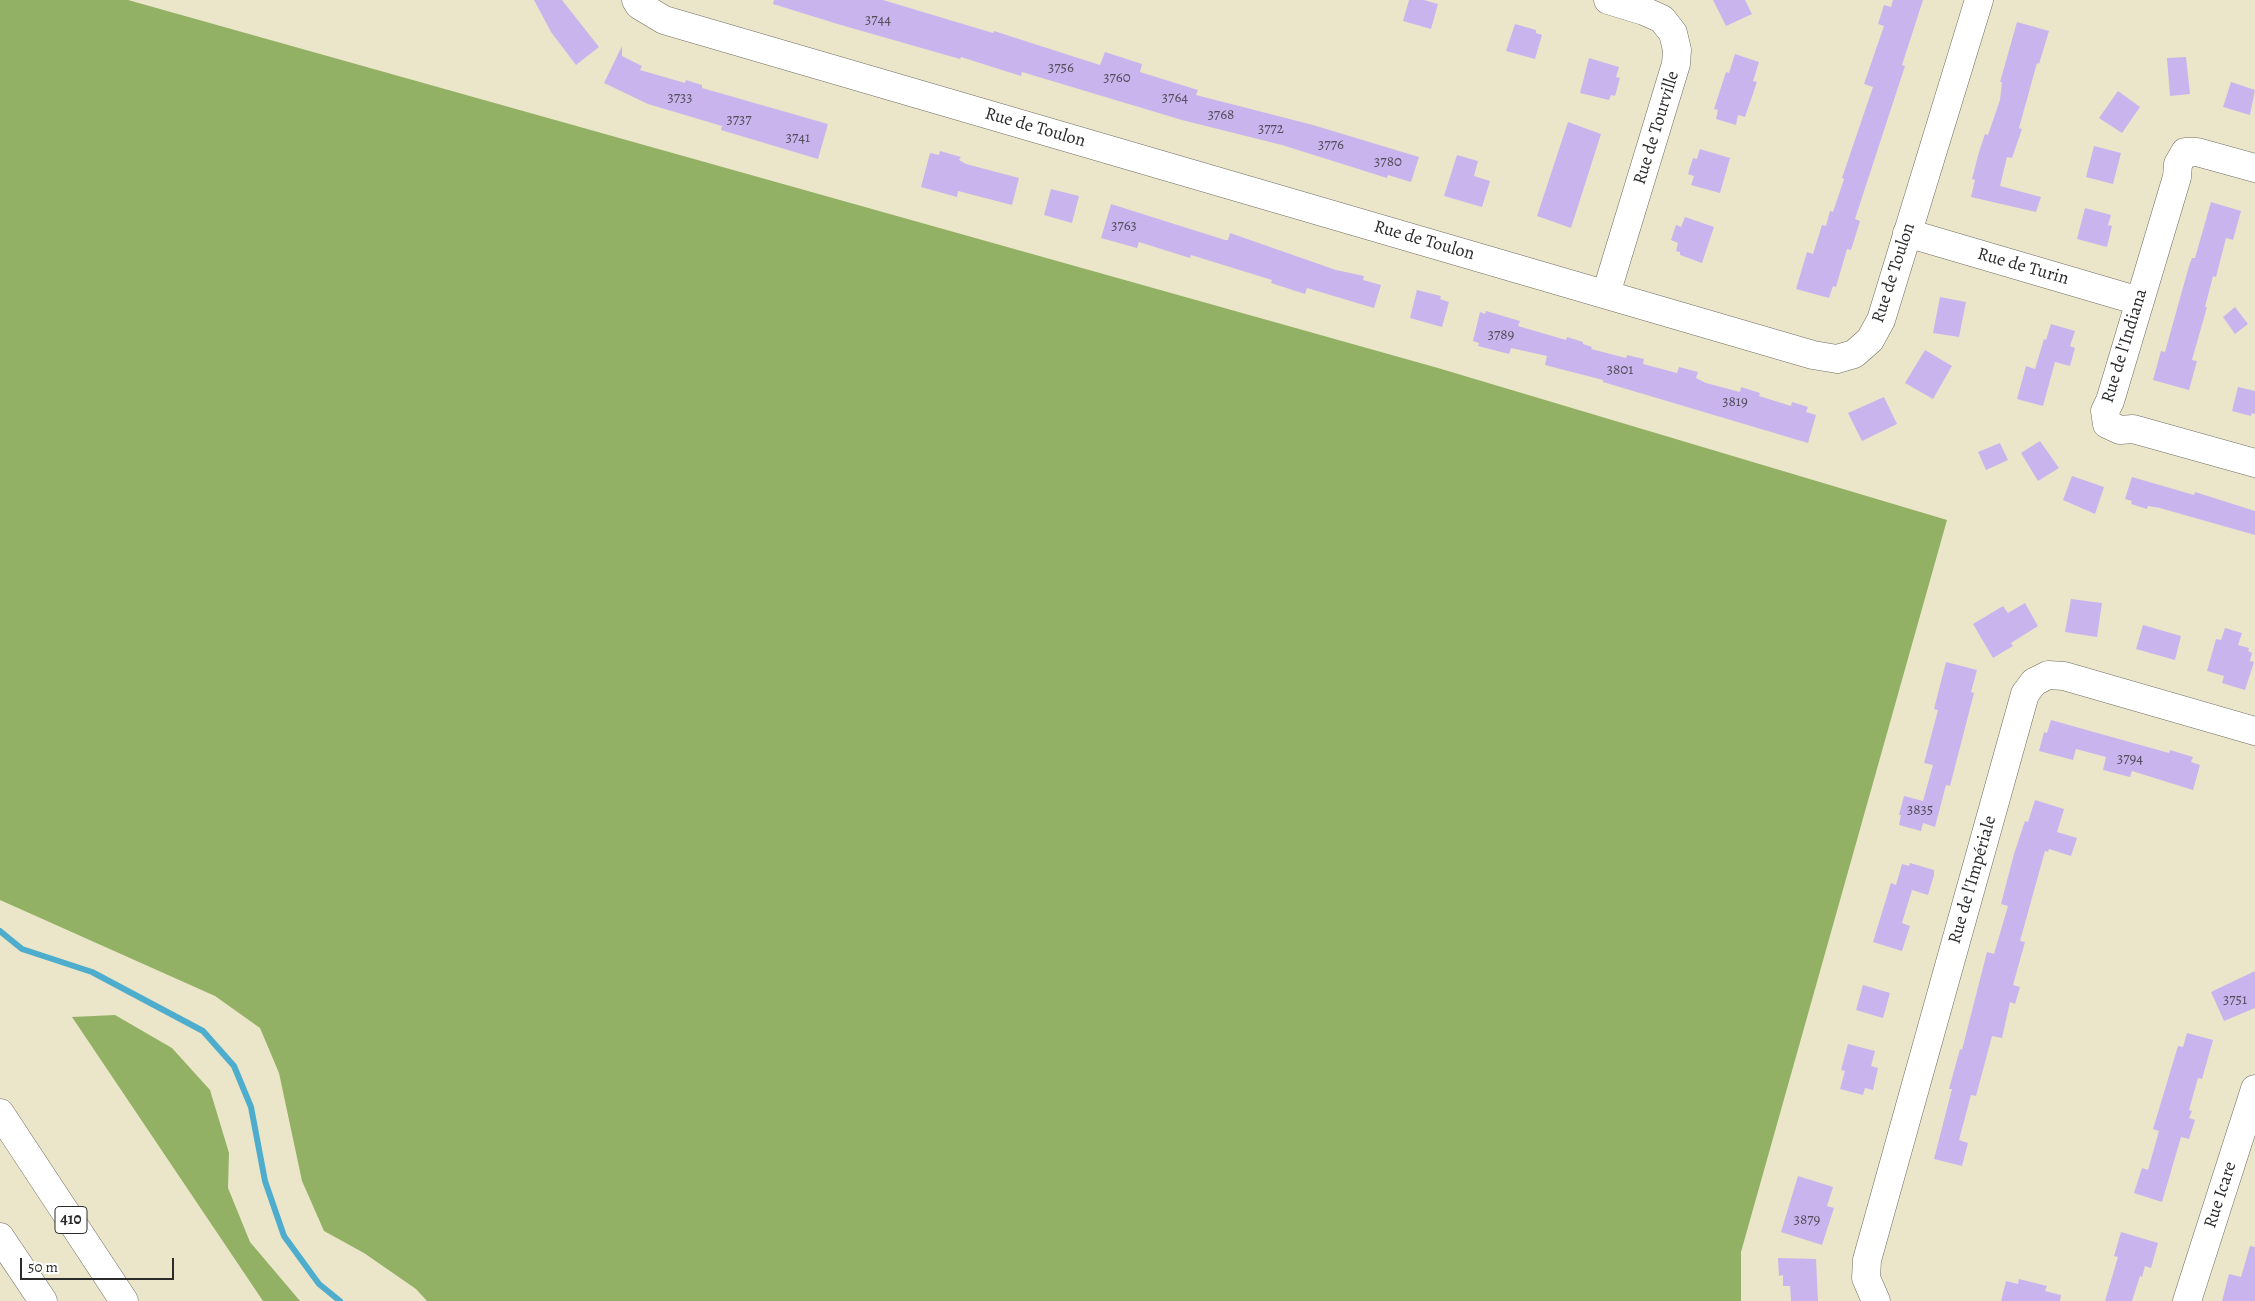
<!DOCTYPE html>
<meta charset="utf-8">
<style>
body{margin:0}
#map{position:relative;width:2255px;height:1301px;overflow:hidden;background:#ebe6c9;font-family:Alegreya,serif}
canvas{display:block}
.scale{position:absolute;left:20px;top:1258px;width:154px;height:22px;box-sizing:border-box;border:2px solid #2b2b2b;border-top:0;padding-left:6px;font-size:15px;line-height:18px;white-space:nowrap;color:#2b2b2b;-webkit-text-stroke:4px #fff;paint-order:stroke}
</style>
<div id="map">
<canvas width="2255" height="1301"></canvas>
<div class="scale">50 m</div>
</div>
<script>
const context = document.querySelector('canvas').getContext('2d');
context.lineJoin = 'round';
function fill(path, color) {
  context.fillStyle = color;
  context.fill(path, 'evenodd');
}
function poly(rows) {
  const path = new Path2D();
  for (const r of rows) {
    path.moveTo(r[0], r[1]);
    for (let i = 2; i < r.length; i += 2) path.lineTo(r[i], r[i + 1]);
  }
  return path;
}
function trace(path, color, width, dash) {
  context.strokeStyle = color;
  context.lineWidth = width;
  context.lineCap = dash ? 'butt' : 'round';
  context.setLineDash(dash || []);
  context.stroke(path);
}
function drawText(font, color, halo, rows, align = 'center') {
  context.font = font + ' Alegreya,serif';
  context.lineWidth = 4;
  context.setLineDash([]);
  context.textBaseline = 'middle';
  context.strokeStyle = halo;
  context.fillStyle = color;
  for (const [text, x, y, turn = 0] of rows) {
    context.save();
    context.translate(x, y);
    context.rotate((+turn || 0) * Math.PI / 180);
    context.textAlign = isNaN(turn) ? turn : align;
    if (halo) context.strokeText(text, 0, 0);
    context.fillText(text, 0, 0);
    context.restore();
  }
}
const forest = poly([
 [0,0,128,0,1438,368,1947,520,1741,1252,1741,1301,427,1301,416,1289,364,1253,324,1231,302,1181,279,1073,260,1028,215,996,0,900],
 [115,1015,172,1048,210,1090,229,1153,228,1188,250,1242,300,1301,263,1301,72,1017]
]);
const stream = poly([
 [0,931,22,949,92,972,203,1031,234,1066,251,1107,265,1181,284,1236,319,1284,340,1301]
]);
const building = poly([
 [534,0,562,0,599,47,576,65,551,32],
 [774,0,883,0,993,33,994,31,1100,65,1105,52,1142,64,1140,72,1198,90,1196,95,1313,125,1419,157,1411,182,1388,175,1387,178,1282,145,1182,120,1022,72,1021,76,961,57,960,59,841,25,773,4],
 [1409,0,1424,0,1438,4,1431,29,1403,21],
 [1713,0,1745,0,1752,14,1726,26],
 [1893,0,1923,0,1902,65,1905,66,1855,219,1860,221,1851,250,1847,249,1836,287,1833,286,1829,298,1796,289,1807,252,1813,254,1822,225,1826,226,1830,211,1833,212,1844,179,1842,178,1873,87,1864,84,1884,26,1878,24,1884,5,1891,7],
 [2017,22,2049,31,2039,64,2037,63,2019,128,2022,129,2012,158,2007,157,2000,186,2041,197,2036,212,1971,197,1975,180,1972,179,1979,152,1985,134,1988,135,2000,100,2002,82,2000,82],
 [1515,24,1536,30,1536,33,1542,35,1535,59,1506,51],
 [622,46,622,56,642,66,640,70,685,83,686,80,702,85,702,88,828,124,818,159,721,130,722,126,648,104,604,83],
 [1735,54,1759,62,1753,81,1757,82,1745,117,1738,115,1736,125,1716,119,1718,110,1714,109,1726,72,1729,73],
 [2186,57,2190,94,2170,96,2167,58],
 [1589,58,1619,67,1616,77,1620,78,1615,96,1611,95,1609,100,1580,93],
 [2231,82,2255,90,2250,115,2223,107],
 [2118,91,2140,107,2122,133,2099,118],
 [1568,122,1601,134,1571,228,1537,216],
 [2094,146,2121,153,2113,184,2086,177],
 [1700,149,1730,158,1720,193,1691,185,1694,176,1688,174,1693,158,1697,159],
 [940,151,961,157,959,160,966,164,1019,178,1012,205,958,191,957,197,921,187,930,153,939,155],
 [1457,155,1478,161,1474,176,1490,181,1482,207,1444,196],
 [1051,189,1079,196,1072,223,1044,215],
 [2211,202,2241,211,2233,240,2226,238,2216,277,2213,276,2205,307,2207,307,2192,360,2197,361,2189,390,2153,380,2161,351,2165,352,2189,266,2192,258,2195,258],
 [1111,204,1225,240,1228,240,1230,233,1336,270,1364,276,1363,280,1381,285,1374,308,1307,288,1305,294,1271,283,1272,280,1191,255,1190,258,1139,242,1137,248,1101,238],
 [2085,208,2111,215,2108,225,2112,226,2107,247,2077,239],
 [1685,217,1714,227,1702,263,1680,255,1680,252,1676,251,1678,243,1671,240,1676,225,1681,227],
 [1417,290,1441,296,1440,299,1449,302,1442,327,1410,318],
 [1940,297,1966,302,1959,337,1933,333],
 [2235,307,2248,324,2235,334,2223,317],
 [1486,311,1520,321,1518,326,1566,340,1567,337,1583,342,1583,344,1592,347,1591,349,1626,358,1627,355,1644,359,1643,364,1677,373,1679,367,1698,372,1696,378,1706,383,1740,392,1741,387,1760,393,1759,396,1791,406,1792,402,1808,407,1806,412,1816,415,1808,443,1603,382,1603,380,1545,365,1547,356,1511,348,1509,354,1478,346,1479,343,1473,341,1480,312,1485,314],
 [2051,324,2075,331,2070,346,2075,348,2070,366,2055,362,2043,406,2017,399,2026,366,2035,369,2044,339,2046,340],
 [1925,350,1952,366,1933,399,1905,383],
 [2238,387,2255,391,2255,414,2252,413,2251,416,2232,411],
 [1884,397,1897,424,1862,441,1848,413],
 [2040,441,2059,468,2038,481,2021,453],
 [2000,443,2008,460,1986,470,1978,452],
 [2072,476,2104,487,2095,514,2063,500],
 [2132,477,2194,495,2195,492,2255,511,2255,535,2160,508,2148,506,2147,509,2131,504,2132,501,2125,499],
 [2071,599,2102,603,2097,637,2065,632],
 [2025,603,2038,626,2011,643,2013,646,1993,658,1973,624,2003,606,2008,613],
 [2143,625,2181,636,2175,660,2136,649],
 [2225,628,2242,633,2238,645,2249,648,2248,651,2252,653,2250,661,2254,662,2245,690,2222,683,2224,676,2207,671,2216,639,2221,640],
 [1946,662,1977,670,1971,692,1974,693,1950,786,1946,785,1935,827,1923,823,1921,831,1899,825,1901,815,1899,815,1904,796,1923,801,1933,765,1924,763,1938,710,1934,709],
 [2051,720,2169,753,2170,750,2193,757,2191,762,2200,765,2193,790,2132,771,2130,777,2103,770,2106,757,2076,749,2073,760,2039,751,2044,732,2047,733],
 [2035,800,2064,809,2057,832,2077,838,2071,856,2049,849,2048,852,2045,851,2020,941,2025,942,2013,985,2020,987,2015,1004,2010,1002,2002,1038,1992,1036,1976,1096,1971,1095,1959,1140,1968,1143,1962,1166,1934,1159,1952,1089,1949,1089,1960,1049,1962,1050,1987,952,1994,954,2008,906,2001,904,2014,854,2025,821,2028,822],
 [1910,863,1934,870,1934,875,1928,895,1912,890,1902,923,1910,926,1902,951,1873,942,1891,883,1896,885,1902,864,1909,866],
 [2255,971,2255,1008,2224,1021,2211,992],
 [1863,985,1890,993,1883,1018,1856,1010],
 [2187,1033,2213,1040,2202,1079,2198,1078,2189,1110,2192,1111,2189,1118,2195,1120,2189,1139,2181,1137,2162,1202,2134,1193,2142,1168,2148,1170,2159,1131,2153,1129,2178,1046,2183,1047],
 [1848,1044,1875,1051,1871,1066,1878,1068,1873,1090,1865,1088,1863,1095,1840,1089,1845,1071,1841,1070],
 [1798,1176,1833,1187,1827,1206,1834,1208,1822,1245,1781,1232],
 [2121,1232,2158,1243,2151,1268,2145,1266,2142,1277,2140,1276,2132,1301,2105,1301,2118,1257,2114,1256],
 [2250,1246,2255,1247,2255,1301,2222,1301,2229,1274,2241,1277],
 [1778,1258,1816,1259,1818,1301,1791,1301,1790,1286,1783,1286,1783,1275,1779,1276],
 [2019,1279,2047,1286,2045,1291,2061,1295,2060,1301,2001,1301,2006,1281,2018,1284]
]);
const minor = poly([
 [636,0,639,5,664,20,1813,355,1837,359,1854,354,1870,340,1881,320,1979,0],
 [2255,168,2197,152,2185,152,2178,164,2177,177,2110,401,2105,411,2107,424,2120,430,2133,429,2255,463],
 [1907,233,2139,301],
 [1606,294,1676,64,1677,50,1673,33,1662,19,1644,11,1608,0],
 [1876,1301,1866,1278,1867,1260,2025,694,2034,682,2048,675,2064,676,2255,731],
 [2187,1301,2255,1089]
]);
const highway = poly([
 [0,1113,124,1301],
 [0,1237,43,1301]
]);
const numberNames = [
 ["3744",878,20],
 ["3756",1061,68],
 ["3760",1117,78],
 ["3733",680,98],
 ["3764",1175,98],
 ["3768",1221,115],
 ["3737",739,120],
 ["3772",1271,129],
 ["3741",798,138],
 ["3776",1331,145],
 ["3780",1388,162],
 ["3763",1124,226],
 ["3789",1501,335],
 ["3801",1620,370],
 ["3819",1735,402],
 ["3794",2130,759],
 ["3835",1920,810],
 ["3751",2235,1000],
 ["3879",1807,1220]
];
const shields = [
 [71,1220,32]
];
const shieldNames = [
 ["410",71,1220]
];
const streetNames = [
 ["Rue de Toulon",1035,128,16],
 ["Rue de Tourville",1657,128,-73],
 ["Rue de Toulon",1424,241,16],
 ["Rue de Turin",2023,267,16],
 ["Rue de Toulon",1894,273,-72],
 ["Rue de l'Indiana",2125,346,-73],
 ["Rue de l'Impériale",1973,880,-74],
 ["Rue Icare",2221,1195,-72]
];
fill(forest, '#92b164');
trace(stream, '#4eadcd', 6);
fill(building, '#cab4ee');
trace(minor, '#6e6c62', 29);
trace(highway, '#6e6c62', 29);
trace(minor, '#fff', 28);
trace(highway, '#fff', 28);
drawText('15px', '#534d5c', null, numberNames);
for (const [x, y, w] of shields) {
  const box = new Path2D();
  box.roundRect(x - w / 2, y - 13.5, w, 27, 4);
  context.fillStyle = '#fff';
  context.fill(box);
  trace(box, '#2b2b2b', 1);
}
drawText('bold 16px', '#2b2b2b', null, shieldNames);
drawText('18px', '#2b2b2b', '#fff', streetNames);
</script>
